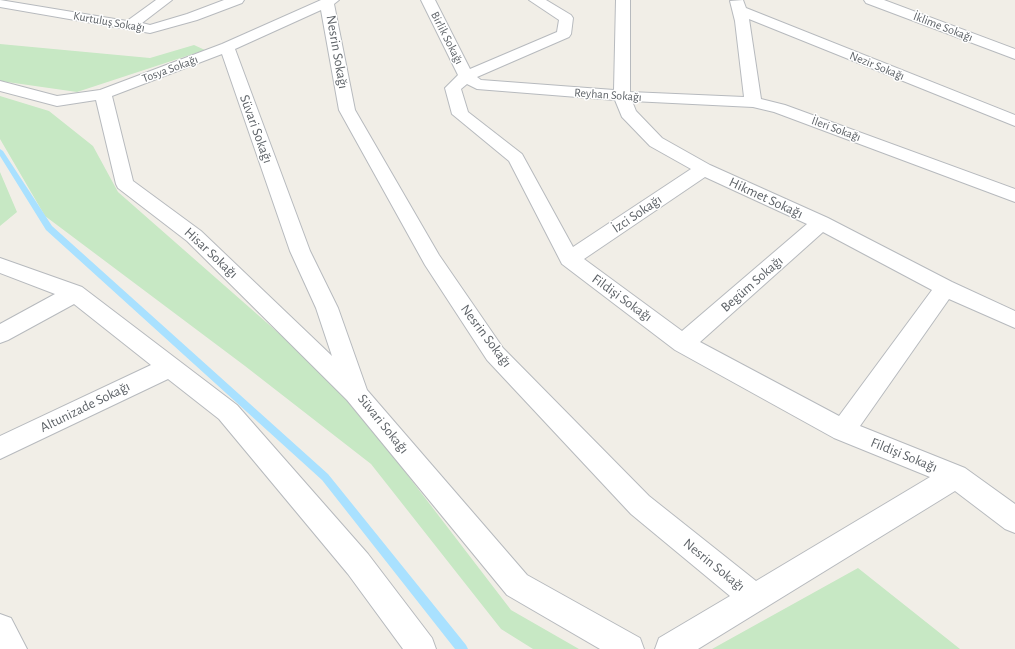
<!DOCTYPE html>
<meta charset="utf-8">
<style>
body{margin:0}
canvas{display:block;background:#f1eee7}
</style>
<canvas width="1015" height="649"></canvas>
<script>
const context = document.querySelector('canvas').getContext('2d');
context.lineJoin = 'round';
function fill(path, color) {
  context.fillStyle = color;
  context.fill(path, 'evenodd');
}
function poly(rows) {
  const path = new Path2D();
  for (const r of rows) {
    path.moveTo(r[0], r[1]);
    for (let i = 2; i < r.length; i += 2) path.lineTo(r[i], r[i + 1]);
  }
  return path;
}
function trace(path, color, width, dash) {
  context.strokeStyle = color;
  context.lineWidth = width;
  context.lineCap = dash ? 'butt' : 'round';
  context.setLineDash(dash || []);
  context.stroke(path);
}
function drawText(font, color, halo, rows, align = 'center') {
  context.font = font + ' "Alegreya Sans",sans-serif';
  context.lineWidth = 3;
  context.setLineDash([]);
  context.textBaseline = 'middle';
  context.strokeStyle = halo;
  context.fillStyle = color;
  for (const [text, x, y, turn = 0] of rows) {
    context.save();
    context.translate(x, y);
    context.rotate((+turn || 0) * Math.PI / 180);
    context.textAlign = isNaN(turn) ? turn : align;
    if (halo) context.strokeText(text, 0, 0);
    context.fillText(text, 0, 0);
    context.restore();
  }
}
const green = poly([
 [0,44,150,58,194,45,205,50,77,92,0,81],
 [0,96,49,111,93,146,118,192,340,387,511,610,579,649,533,649,501,629,371,464,245,366,45,216,0,139],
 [0,172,17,212,0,226],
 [858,568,960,649,712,649]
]);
const stream = poly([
 [0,149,3,151,52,226,328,474,466,645,468,649,455,649,322,480,46,230,0,156,0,149]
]);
const minor = poly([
 [0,0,127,21,156,0,172,0,142,23,150,25,187,14,224,0,244,0,242,3,197,20,150,33,0,7,0,0],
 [321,0,339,0,334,4,355,110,439,255,503,348,649,496,756,581,930,477,834,438,675,350,562,264,509,161,452,114,445,88,458,75,421,0,435,0,470,69,557,32,559,20,529,0,546,0,571,15,573,18,571,34,569,37,477,77,481,80,614,90,616,0,630,0,630,92,744,97,735,21,730,1,743,0,746,8,1015,115,1015,126,749,19,761,99,785,105,1015,189,1015,202,774,112,753,107,632,101,636,111,662,138,710,165,828,218,952,282,1015,311,1015,328,949,299,860,426,965,468,1015,504,1015,533,1005,529,955,491,698,649,655,649,659,638,730,596,631,514,487,360,425,265,339,110,321,10,235,49,310,251,338,308,367,390,527,575,640,638,644,649,600,649,507,595,347,400,187,241,118,188,116,184,96,100,57,106,0,91,0,81,57,96,100,90,222,44,321,0],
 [222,54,290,251,316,308,332,356,201,231,133,181,112,96,222,54],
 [467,84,477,89,615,100,622,117,650,146,691,169,573,247,522,154,468,112,461,89,467,84],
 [705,177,807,224,682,331,584,259,705,177],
 [823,232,932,290,839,416,700,342,823,232],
 [864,0,884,0,1015,49,1015,59,866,3,864,0],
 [0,258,82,287,237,405,368,554,432,638,436,649,403,649,348,574,219,419,168,379,0,459,0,436,151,365,74,304,8,340,0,343,0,324,55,294,0,273,0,258],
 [0,614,11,618,27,649,0,649,0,614]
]);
const farStreetnames = [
 ["Kurtuluş Sokağı",109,22,10],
 ["İklime Sokağı",943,27,21],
 ["Birlik Sokağı",447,38,63],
 ["Nezir Sokağı",877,66,22],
 ["Tosya Sokağı",170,69,-20],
 ["Reyhan Sokağı",608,95,4],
 ["İleri Sokağı",836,129,20]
];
const streetNames = [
 ["Nesrin Sokağı",337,52,80],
 ["Süvari Sokağı",256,129,70],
 ["Hikmet Sokağı",766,198,25],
 ["İzci Sokağı",637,214,-34],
 ["Hisar Sokağı",211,253,43],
 ["Begüm Sokağı",752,284,-41],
 ["Fildişi Sokağı",622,298,36],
 ["Nesrin Sokağı",486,336,53],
 ["Altunizade Sokağı",85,407,-26],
 ["Süvari Sokağı",383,424,51],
 ["Fildişi Sokağı",904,455,22],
 ["Nesrin Sokağı",714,565,39]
];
fill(green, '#c7e8c4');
fill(stream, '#a9e1ff');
trace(minor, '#b7babe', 2);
fill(minor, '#fff');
drawText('12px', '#5e6368', '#fff', farStreetnames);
drawText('14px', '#5e6368', '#fff', streetNames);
</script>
